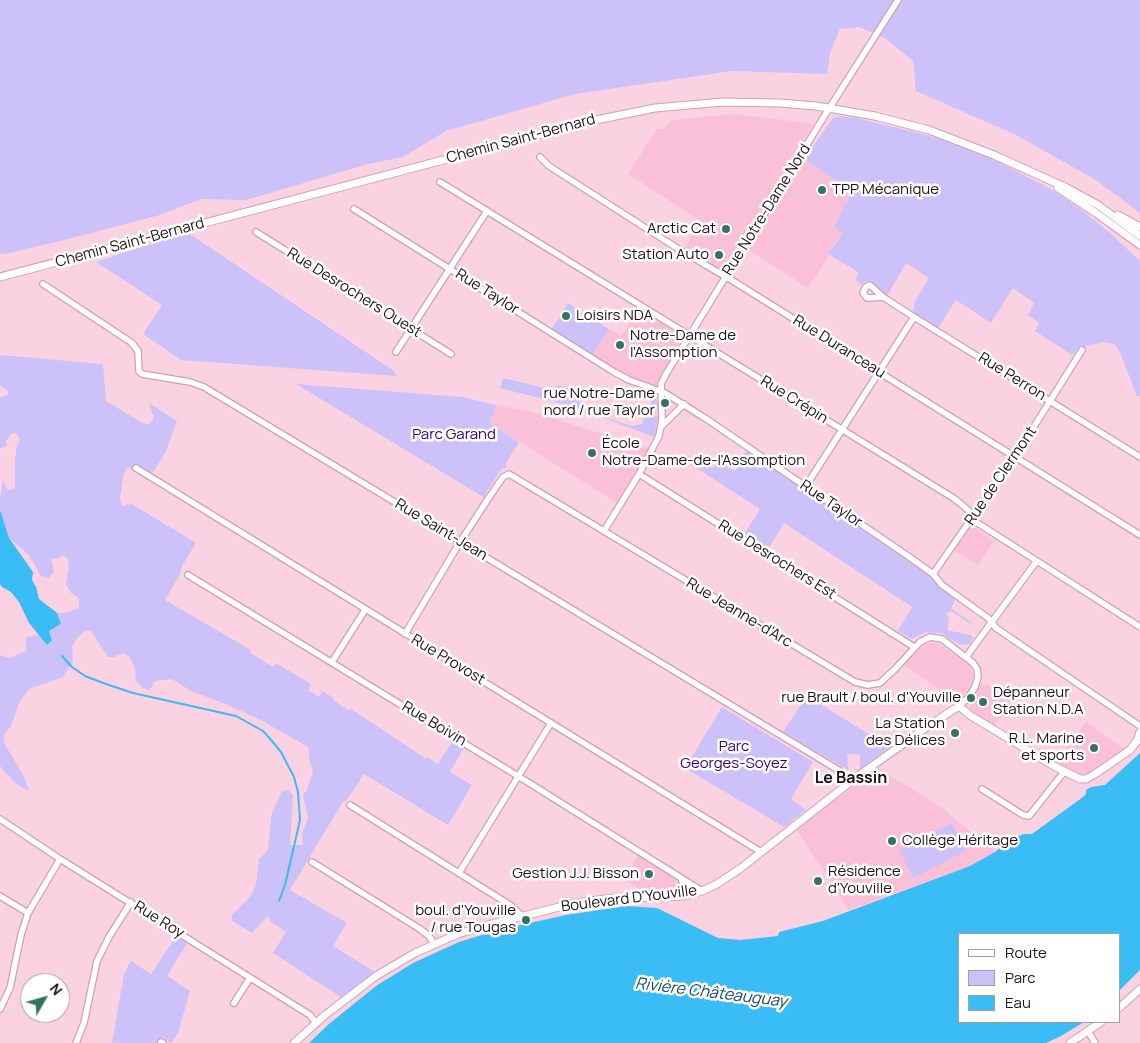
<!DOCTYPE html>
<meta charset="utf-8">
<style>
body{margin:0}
#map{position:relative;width:1140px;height:1043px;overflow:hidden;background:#fbd2e2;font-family:Manrope,sans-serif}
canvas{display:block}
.legend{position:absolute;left:958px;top:933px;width:162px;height:90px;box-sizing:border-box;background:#fff;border:1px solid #a69fa2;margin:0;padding:6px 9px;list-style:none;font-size:15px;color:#211017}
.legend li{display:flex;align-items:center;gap:10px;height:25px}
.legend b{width:25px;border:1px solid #a69fa2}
.north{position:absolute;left:20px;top:973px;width:50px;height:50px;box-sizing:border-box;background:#fff;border:1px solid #a69fa2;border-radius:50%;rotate:52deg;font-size:14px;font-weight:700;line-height:20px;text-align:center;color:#211017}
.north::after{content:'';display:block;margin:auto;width:18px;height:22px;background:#347362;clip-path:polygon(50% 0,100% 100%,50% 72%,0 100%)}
</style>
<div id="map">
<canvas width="1140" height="1043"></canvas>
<ul class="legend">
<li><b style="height:6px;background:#fff"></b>Route</li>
<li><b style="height:14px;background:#ccc2f9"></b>Parc</li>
<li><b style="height:14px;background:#3abcf5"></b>Eau</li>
</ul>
<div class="north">N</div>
</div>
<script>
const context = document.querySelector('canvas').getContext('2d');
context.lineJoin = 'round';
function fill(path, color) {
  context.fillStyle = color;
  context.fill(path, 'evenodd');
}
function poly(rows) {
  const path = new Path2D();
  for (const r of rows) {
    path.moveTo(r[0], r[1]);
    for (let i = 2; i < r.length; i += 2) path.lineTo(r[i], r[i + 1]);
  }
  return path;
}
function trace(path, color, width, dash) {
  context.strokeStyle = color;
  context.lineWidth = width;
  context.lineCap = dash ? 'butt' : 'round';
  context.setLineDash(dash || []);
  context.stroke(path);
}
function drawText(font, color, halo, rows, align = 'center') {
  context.font = font + ' Manrope,sans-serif';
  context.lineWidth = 5;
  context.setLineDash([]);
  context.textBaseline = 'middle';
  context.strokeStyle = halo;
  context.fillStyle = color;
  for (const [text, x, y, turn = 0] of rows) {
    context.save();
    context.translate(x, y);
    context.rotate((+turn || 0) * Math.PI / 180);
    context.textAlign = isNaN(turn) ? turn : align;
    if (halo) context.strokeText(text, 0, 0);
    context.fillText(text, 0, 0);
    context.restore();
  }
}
const built = poly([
 [733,114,809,123,813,125,723,270,720,270,684,249,701,221,628,174,657,129,664,129,672,120],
 [806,156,807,159,812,165,853,192,834,227,843,232,834,244,829,254,830,254,808,288,747,249],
 [639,308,683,337,655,386,625,374,593,355,609,329,621,336],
 [496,405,533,412,649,449,617,503,490,423],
 [972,526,994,541,978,565,954,550],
 [928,643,939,644,969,665,972,671,973,678,969,688,963,695,956,701,904,665,921,648],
 [981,684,988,685,1011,701,994,726,973,713,970,709,971,700],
 [1086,722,1123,748,1129,746,1089,773,1078,775,1056,762],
 [878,768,941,807,995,852,970,866,849,910,796,829],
 [639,854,677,878,676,880,679,883,679,889,672,893,642,893,641,890,624,879]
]);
const green = poly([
 [0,0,1140,0,1140,213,1096,180,1016,135,916,91,913,61,885,38,859,27,840,29,830,53,827,74,732,71,575,94,446,131,403,157,368,164,246,200,201,199,160,215,72,238,10,253,0,254],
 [839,116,856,118,915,132,950,142,991,158,1049,188,1079,208,1109,232,1140,261,1140,396,1137,396,1119,350,1114,344,1103,342,1079,348,1072,355,1035,331,1039,323,1028,315,1034,303,1013,288,991,323,956,300,938,328,913,313,915,301,929,278,906,263,887,296,867,281,864,282,862,285,856,280,858,272,828,254,843,233,834,227,852,192,808,162,806,156,833,118],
 [187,232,394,371,396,376,181,360,143,334,162,305,96,262],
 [568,303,609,329,593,355,552,329],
 [0,355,103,364,106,401,141,422,149,425,154,418,149,403,177,421,166,451,152,474,136,464,132,470,128,467,124,474,120,497,122,506,132,504,196,543,182,566,180,574,165,600,251,650,250,653,273,667,276,663,311,684,308,690,319,697,322,691,334,698,333,700,348,710,351,709,425,758,427,757,438,764,453,741,464,748,450,772,472,785,448,825,364,774,347,800,342,803,290,890,347,923,333,946,375,972,341,997,273,953,286,932,271,922,268,916,252,933,232,921,232,915,250,897,256,885,259,859,268,850,272,812,282,791,289,790,293,795,290,845,303,845,302,833,308,819,303,795,307,790,313,771,310,762,308,747,257,718,218,701,191,691,172,679,155,681,150,690,143,688,136,681,135,668,129,656,123,653,114,657,108,657,91,631,85,631,78,637,72,646,73,662,66,671,63,677,29,689,20,701,11,726,4,735,4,743,24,776,29,791,15,783,0,766,0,655,9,658,26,651,26,637,39,635,47,644,52,640,49,631,61,624,57,613,64,613,79,608,79,598,71,593,66,584,69,567,68,559,63,555,59,558,51,559,54,571,49,578,41,576,29,555,9,538,0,510,0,500,3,480,8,490,15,489,15,459,17,445,20,440,17,434,12,433,6,441,7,446,0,449,0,398,9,394,7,390,0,386],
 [503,378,554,390,556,385,583,391,579,408,500,388],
 [296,384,462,397,496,405,490,423,519,442,506,463,506,468,502,468,485,494,485,498],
 [654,394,658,405,658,410,654,412,654,415,658,416,654,437,581,409,631,426,642,424],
 [747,449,930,576,939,587,956,598,951,608,972,623,971,624,951,611,947,613,949,621,947,630,970,635,974,638,970,644,960,645,941,633,926,632,912,639,898,631,912,607,784,523,767,551,743,536,760,509,681,458,687,455,712,468,720,463,735,471],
 [807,696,890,747,860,769,860,755,847,754,848,770,783,732],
 [722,707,813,762,791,799,806,810,784,827,685,768],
 [952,823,966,851,913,878,899,850],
 [177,935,188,942,167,976,190,991,178,1033,171,1043,162,1037,157,1043,112,1043,124,974,131,961,151,974]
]);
const water = poly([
 [0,510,9,538,33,572,32,580,36,587,39,599,57,613,61,624,49,631,52,640,47,645,29,623,19,602,11,592,2,587,0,584],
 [1140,753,1140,970,1119,991,1119,934,959,934,959,1022,1084,1022,1061,1036,1046,1043,309,1043,329,1024,376,986,413,963,459,942,498,930,566,915,626,906,657,908,718,938,740,940,778,936,779,932,823,921,970,866,995,852,1012,838,1024,834,1032,834,1083,797,1086,794,1086,790,1091,787,1105,785]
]);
const stream = poly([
 [62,656,72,667,85,676,106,684,133,693,236,716,263,731,272,741,281,752,294,777,298,792,300,820,285,885,279,901]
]);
const minor = poly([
 [540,157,549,166,680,250,733,281,1140,535],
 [440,182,955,499,968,510,976,522,1140,627],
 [354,209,614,372,629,380,665,393,705,418,908,556,933,574,942,585,988,618,996,628,1140,726],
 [256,232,451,354],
 [43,284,132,343,138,351,139,371,142,374,190,382,204,387,840,771,851,781],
 [883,297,867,298,863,293,865,288,869,285,871,286,883,297,914,317,1140,457],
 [396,352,487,211],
 [661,427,684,404],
 [136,468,761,852],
 [639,474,914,647],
 [806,486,914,317],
 [604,531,639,474,659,436,662,419,661,384,666,374,825,115,898,0],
 [933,574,1020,449,1082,350],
 [188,575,526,781,702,891],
 [405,634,457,547,488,499,503,477,509,474,855,682,868,685,880,683,895,669,920,642,930,637,942,639,973,663,977,669,978,677,975,687,968,698,959,706],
 [966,657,1036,562],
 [332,662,365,610],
 [982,789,1023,815,1029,816,1064,772],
 [350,805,510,905,522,916],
 [0,819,60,859,310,1015,316,1023],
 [312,862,420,929,429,936,434,944],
 [459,873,551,723],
 [681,878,684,886,683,896],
 [0,896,28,913],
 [234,1003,250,978],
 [0,1009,10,988,21,935,28,913,60,859],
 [1088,1031,1095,1043],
 [161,1042,163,1043],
 [76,1043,84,1023,97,961,109,937,131,902]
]);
const tertiary = poly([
 [1058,188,1096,213,1140,245],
 [1118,215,1140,227],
 [0,277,591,121,655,108,723,102,780,103,816,106,875,116,929,130,994,155,1067,188,1098,205,1140,236],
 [1119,1008,1140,989],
 [294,1043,324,1016,376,976,415,953,458,934,484,926,571,904,605,899,683,896,702,891,717,884,741,868,858,776,927,727,959,706,971,716,1054,766,1080,779,1086,779,1095,774,1130,750,1137,741,1140,732],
 [1070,1043,1101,1022]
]);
const markers = [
 [822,190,5,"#347362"],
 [726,229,5,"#347362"],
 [719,255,5,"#347362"],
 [566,316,5,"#347362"],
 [620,345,5,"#347362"],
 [665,403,5,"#347362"],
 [592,453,5,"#347362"],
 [971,698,5,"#347362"],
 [983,702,5,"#347362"],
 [955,733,5,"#347362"],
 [1094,748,5,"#347362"],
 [892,841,5,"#347362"],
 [649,874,5,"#347362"],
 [818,881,5,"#347362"],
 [526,920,5,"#347362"]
];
const streetNames = [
 ["Chemin Saint-Bernard",521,139,-15],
 ["Rue Notre-Dame Nord",767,210,-58],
 ["Chemin Saint-Bernard",130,243,-15],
 ["Rue Taylor",487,292,32],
 ["Rue Desrochers Ouest",354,293,32],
 ["Rue Duranceau",839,347,32],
 ["Rue Perron",1012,377,32],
 ["Rue Crépin",794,400,32],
 ["Rue de Clermont",1001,476,-56],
 ["Rue Taylor",831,504,34],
 ["Rue Saint-Jean",441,530,31],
 ["Rue Desrochers Est",777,560,32],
 ["Rue Jeanne-d'Arc",739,613,31],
 ["Rue Provost",448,660,31],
 ["Rue Boivin",434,724,31],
 ["Boulevard D'Youville",629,899,-7],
 ["Rue Roy",159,920,32]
];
const poiNames = [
 ["TPP Mécanique",832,190,"left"],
 ["Arctic Cat",716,229],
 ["Station Auto",709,255],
 ["Loisirs NDA",576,316,"left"],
 ["Notre-Dame de",630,336,"left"],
 ["l'Assomption",630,353,"left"],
 ["rue Notre-Dame",655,394],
 ["nord / rue Taylor",655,411],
 ["École",602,444,"left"],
 ["Notre-Dame-de-l'Assomption",602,461,"left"],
 ["Dépanneur",993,693,"left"],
 ["Station N.D.A",993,710,"left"],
 ["rue Brault / boul. d'Youville",961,698],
 ["La Station",945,724],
 ["des Délices",945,741],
 ["R.L. Marine",1084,739],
 ["et sports",1084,756],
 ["Collège Héritage",902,841,"left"],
 ["Résidence",828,872,"left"],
 ["d'Youville",828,889,"left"],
 ["Gestion J.J. Bisson",639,874],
 ["boul. d'Youville",516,911],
 ["/ rue Tougas",516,928]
];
const parkNames = [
 ["Parc Garand",454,435],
 ["Parc",734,747],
 ["Georges-Soyez",734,764]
];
const neighbourhoodNames = [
 ["Le Bassin",851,779]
];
const waterNames = [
 ["Rivière Châteauguay",711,993,7]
];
fill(built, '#fac0d8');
fill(green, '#ccc2f9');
fill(water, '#3abcf5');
trace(stream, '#3abcf5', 2);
trace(minor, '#d1a0b4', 8);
trace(tertiary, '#d1a0b4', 9);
trace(minor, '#fff', 5.5);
trace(tertiary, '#fff', 7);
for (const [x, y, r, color] of markers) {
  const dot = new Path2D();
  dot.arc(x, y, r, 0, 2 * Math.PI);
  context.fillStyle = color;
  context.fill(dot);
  trace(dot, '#fff', 2);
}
drawText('15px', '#211017', '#fff', streetNames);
drawText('15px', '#211017', '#fff', poiNames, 'right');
drawText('15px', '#370178', '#fff', parkNames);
drawText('bold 16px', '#211017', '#fff', neighbourhoodNames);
drawText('italic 16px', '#184b63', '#fff', waterNames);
</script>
